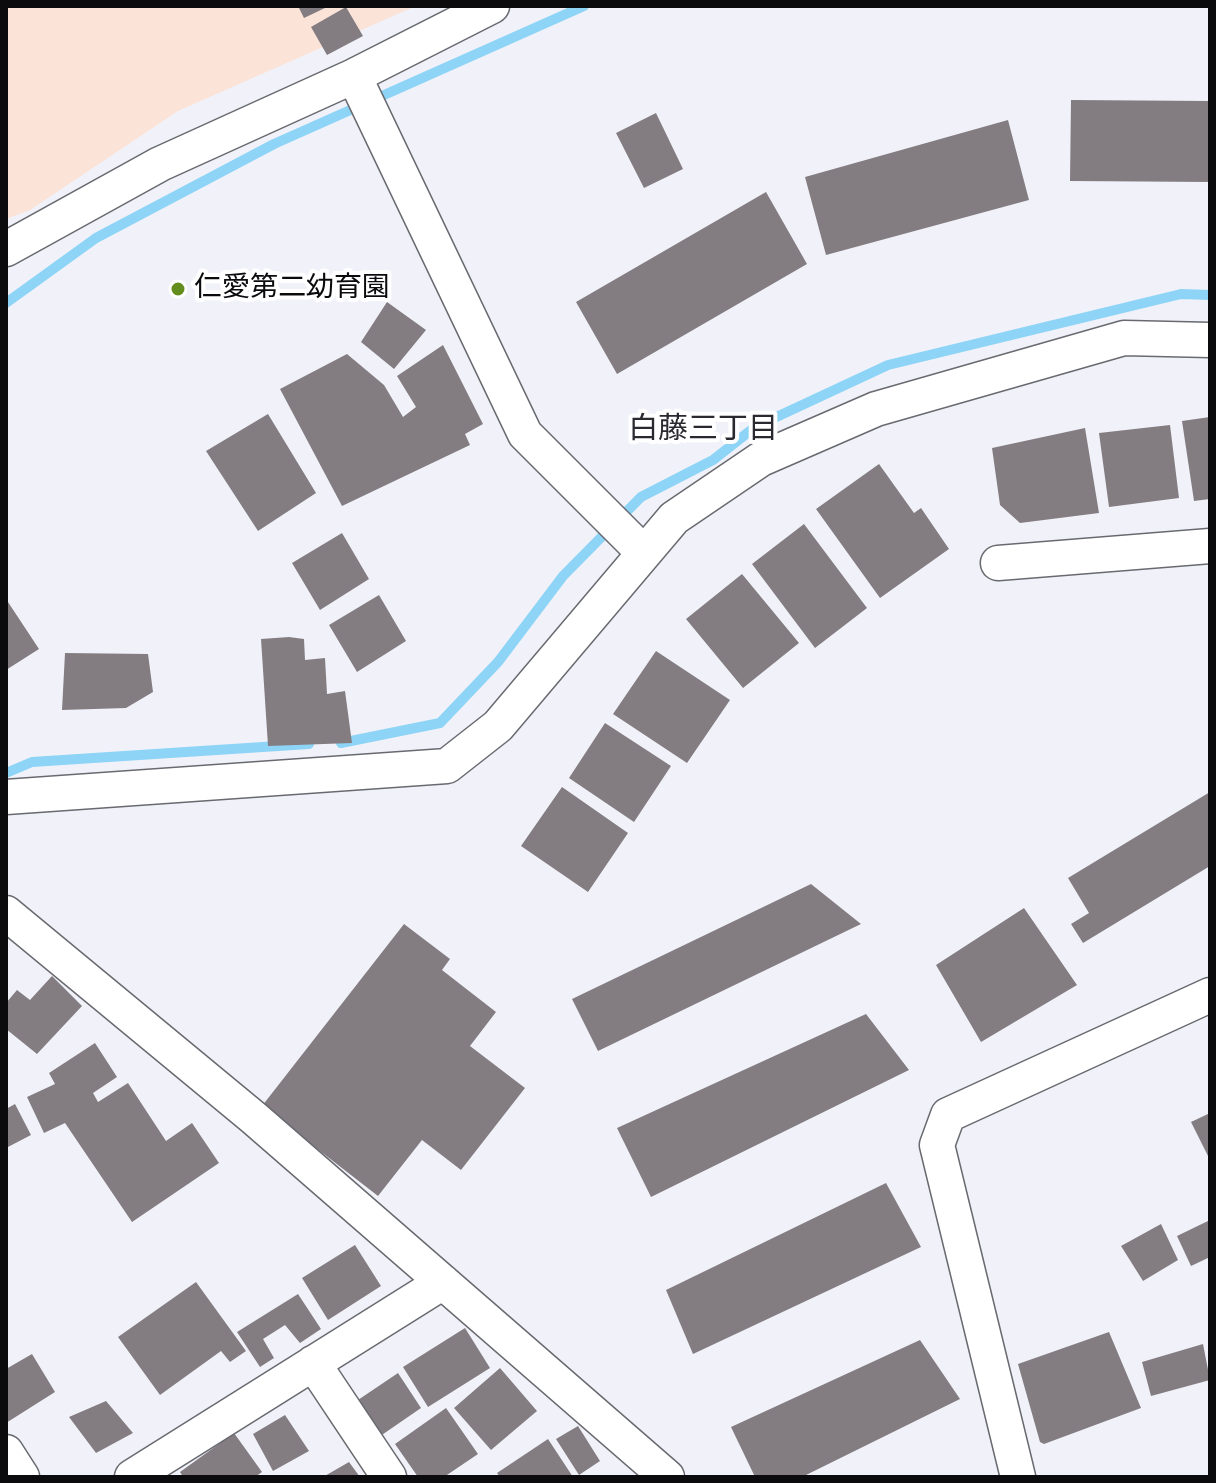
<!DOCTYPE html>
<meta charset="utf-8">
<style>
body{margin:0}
#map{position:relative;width:1216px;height:1483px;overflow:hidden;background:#f1f2f9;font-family:"Varela Round",sans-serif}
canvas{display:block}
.frame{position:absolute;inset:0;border:8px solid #0b0b0e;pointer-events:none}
</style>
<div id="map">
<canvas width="1216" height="1483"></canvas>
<div class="frame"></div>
</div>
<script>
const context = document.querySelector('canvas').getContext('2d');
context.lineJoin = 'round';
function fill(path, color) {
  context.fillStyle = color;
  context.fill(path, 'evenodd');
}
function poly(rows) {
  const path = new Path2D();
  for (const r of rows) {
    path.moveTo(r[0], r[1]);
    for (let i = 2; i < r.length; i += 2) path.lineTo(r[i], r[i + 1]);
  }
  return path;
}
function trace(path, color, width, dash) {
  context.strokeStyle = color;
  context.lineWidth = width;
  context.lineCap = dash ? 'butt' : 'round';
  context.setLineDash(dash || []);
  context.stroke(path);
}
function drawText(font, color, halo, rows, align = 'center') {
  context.font = font + ' "Varela Round","Noto Sans JP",sans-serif';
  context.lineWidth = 8;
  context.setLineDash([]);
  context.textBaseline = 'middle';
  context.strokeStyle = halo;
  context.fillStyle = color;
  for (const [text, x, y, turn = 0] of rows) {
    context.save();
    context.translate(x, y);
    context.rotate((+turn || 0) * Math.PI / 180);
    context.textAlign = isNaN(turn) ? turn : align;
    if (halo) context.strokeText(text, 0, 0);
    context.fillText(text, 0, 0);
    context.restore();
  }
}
const industrial = poly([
 [6,6,416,6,178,111,30,210,6,219]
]);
const stream = poly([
 [6,303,96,238,274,144,584,6],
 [341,743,440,723,498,662,563,576,641,497,713,460,755,427,888,365,1181,294,1210,295],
 [6,773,32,762,309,744]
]);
const building = poly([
 [298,6,324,6,325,8,304,18],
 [346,7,363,36,327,55,311,27],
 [1071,100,1210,101,1210,182,1070,181],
 [656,113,683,169,644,188,616,133],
 [1008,120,1029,200,826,255,805,177],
 [766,192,807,264,617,374,576,302],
 [387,302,426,330,394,369,361,342],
 [443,345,483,424,465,434,470,445,342,506,280,389,347,354,384,385,403,417,416,407,397,376],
 [268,414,316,493,258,531,206,451],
 [1210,417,1210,499,1194,501,1182,421],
 [1170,425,1179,498,1109,507,1099,433],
 [1085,428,1099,513,1020,523,1000,505,992,448],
 [879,464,914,513,921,508,949,549,880,598,816,509],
 [804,524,867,608,815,648,752,564],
 [342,533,369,579,320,610,292,563],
 [742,574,799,643,743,688,686,619],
 [379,595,406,641,357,672,329,625],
 [6,599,39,649,6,670],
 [289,637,304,639,305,660,325,658,327,694,345,691,352,743,268,746,261,639],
 [656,651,730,700,687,763,613,714],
 [65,653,148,654,153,692,126,708,62,710],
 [605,723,671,766,634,822,569,778],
 [562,787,628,833,588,892,521,846],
 [1210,792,1210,866,1083,943,1071,924,1089,913,1068,878],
 [811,884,861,924,598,1051,572,999],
 [1024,908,1077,985,981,1042,936,965],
 [404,924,450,959,442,970,496,1012,470,1046,525,1088,461,1170,422,1140,378,1196,262,1106],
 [52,976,82,1006,37,1054,6,1029,6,1003,17,990,30,1000],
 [866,1014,909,1070,651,1197,617,1128],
 [95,1043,117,1077,93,1093,98,1102,128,1083,166,1141,192,1123,219,1163,132,1222,65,1123,44,1133,27,1097,55,1084,49,1073],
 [15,1104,31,1135,6,1148,6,1109],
 [1210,1113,1210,1160,1191,1122],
 [886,1183,921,1247,693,1354,666,1290],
 [1210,1220,1210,1257,1191,1266,1177,1236],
 [1161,1224,1178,1260,1143,1281,1121,1246],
 [355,1245,381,1286,328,1320,302,1278],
 [196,1282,246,1351,230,1362,221,1351,160,1395,118,1337],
 [298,1294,321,1329,300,1343,285,1325,263,1339,274,1358,260,1367,237,1332],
 [465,1328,490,1368,428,1407,403,1367],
 [1109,1332,1141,1408,1044,1444,1040,1442,1018,1364],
 [920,1340,960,1399,802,1477,755,1477,731,1427],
 [1203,1344,1210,1380,1151,1396,1142,1362],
 [32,1354,55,1392,6,1423,6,1369],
 [500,1368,537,1411,491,1450,454,1408],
 [398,1373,421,1408,376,1439,352,1404],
 [106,1401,133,1433,96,1453,69,1417],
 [446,1408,478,1454,444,1477,418,1477,395,1444],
 [285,1415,309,1451,273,1471,253,1434],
 [578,1426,600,1461,579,1475,556,1439],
 [234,1433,262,1472,255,1477,183,1477,180,1472],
 [548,1439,573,1477,500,1477,497,1473],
 [349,1462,360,1477,323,1477]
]);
const minor = poly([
 [354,76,525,434,644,553],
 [6,249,160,164,354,76,492,6],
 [998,563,1210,546],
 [6,797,447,766,498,726,674,518,761,459,876,409,1124,338,1210,340],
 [6,913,254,1118,667,1477],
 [313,1363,389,1477],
 [6,1452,22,1477],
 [132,1477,443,1282],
 [1018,1477,937,1145,948,1115,1210,995]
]);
const markers = [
 [178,289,8,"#638d1c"]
];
const poiNames = [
 ["仁愛第二幼育園",194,289]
];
const neighbourhoodNames = [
 ["白藤三丁目",703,430]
];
fill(industrial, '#fbe3d8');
trace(stream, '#8dd4f6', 10);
fill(building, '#837d82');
trace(minor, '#696a70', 37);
trace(minor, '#fff', 34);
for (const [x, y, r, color] of markers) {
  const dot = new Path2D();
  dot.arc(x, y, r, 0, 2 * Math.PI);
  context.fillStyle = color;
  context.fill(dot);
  trace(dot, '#fff', 3);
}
drawText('28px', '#0b0b0e', '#fff', poiNames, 'left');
drawText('30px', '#29292f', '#fff', neighbourhoodNames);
</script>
